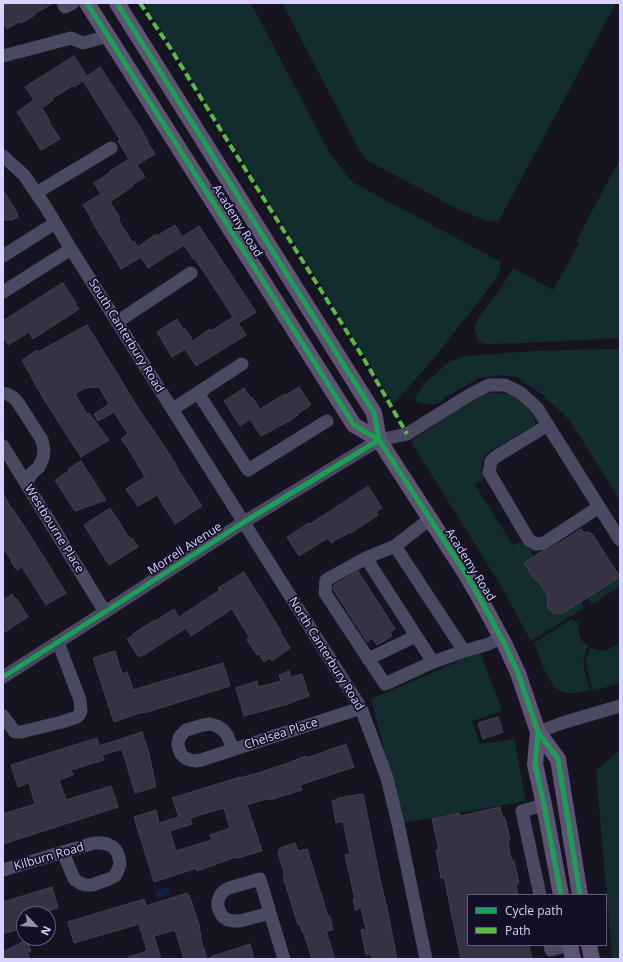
<!DOCTYPE html>
<style>
body{margin:0}
#map{position:relative;width:623px;height:962px;overflow:hidden;background:#161421;font-family:"Open Sans",sans-serif}
canvas{display:block}
.frame{position:absolute;inset:0;border:4px solid #d9d4ff;pointer-events:none}
.legend{position:absolute;left:467px;top:894px;width:140px;height:52px;box-sizing:border-box;background:#130f26;border:1px solid #625e7d;margin:0;padding:5px 7px;list-style:none;font-size:12px;color:#d9d4ff}
.legend li{display:flex;align-items:center;gap:8px;height:20px}
.legend b{width:20px;border:1px solid #625e7d}
.north{position:absolute;left:16px;top:906px;width:40px;height:40px;box-sizing:border-box;background:#130f26;border:1px solid #625e7d;border-radius:50%;rotate:115deg;font-size:11px;font-weight:700;line-height:16px;text-align:center;color:#d9d4ff}
.north::after{content:'';display:block;margin:auto;width:14px;height:18px;background:#9591b1;clip-path:polygon(50% 0,100% 100%,50% 72%,0 100%)}
</style>
<div id="map">
<canvas width="623" height="962"></canvas>
<div class="frame"></div>
<ul class="legend">
<li><b style="height:5px;background:#1a9f57"></b>Cycle path</li>
<li><b style="height:5px;background:#58b947"></b>Path</li>
</ul>
<div class="north">N</div>
</div>
<script>
const context = document.querySelector('canvas').getContext('2d');
context.lineJoin = 'round';
function fill(path, color) {
  context.fillStyle = color;
  context.fill(path, 'evenodd');
}
function poly(rows) {
  const path = new Path2D();
  for (const r of rows) {
    path.moveTo(r[0], r[1]);
    for (let i = 2; i < r.length; i += 2) path.lineTo(r[i], r[i + 1]);
  }
  return path;
}
function trace(path, color, width, dash) {
  context.strokeStyle = color;
  context.lineWidth = width;
  context.lineCap = dash ? 'butt' : 'round';
  context.setLineDash(dash || []);
  context.stroke(path);
}
function drawText(font, color, halo, rows, align = 'center') {
  context.font = font + ' "Open Sans",sans-serif';
  context.lineWidth = 3.5;
  context.setLineDash([]);
  context.textBaseline = 'middle';
  context.strokeStyle = halo;
  context.fillStyle = color;
  for (const [text, x, y, turn = 0] of rows) {
    context.save();
    context.translate(x, y);
    context.rotate((+turn || 0) * Math.PI / 180);
    context.textAlign = isNaN(turn) ? turn : align;
    if (halo) context.strokeText(text, 0, 0);
    context.fillText(text, 0, 0);
    context.restore();
  }
}
const green = poly([
 [144,3,251,3,329,152,352,182,501,262,499,275,471,311,426,368,395,402,393,403,348,328],
 [282,3,616,3,498,222,485,220,460,210,374,164,367,160,362,155],
 [620,159,620,338,526,343,485,344,478,340,475,331,475,324,479,317,500,289,513,268,553,290,579,244,576,241],
 [599,349,620,349,620,500,570,421,543,395,517,377,498,375,479,378,444,398,442,402,432,404,420,403,414,400,424,384,449,362,465,356,535,351],
 [490,393,501,393,511,395,518,399,532,413,535,422,533,426,489,452,484,456,482,463,481,470,485,478,475,485,513,545,519,542,525,545,531,551,533,557,524,563,535,580,538,581,548,597,547,602,547,605,550,611,555,614,563,613,581,601,584,606,582,609,531,641,501,586,411,442,413,439,469,403,480,397],
 [620,577,620,586,593,604,590,603,587,598],
 [572,619,579,623,578,629,581,640,588,646,585,654,583,664,590,690,577,693,567,693,563,692,557,689,553,685,546,674,534,643],
 [620,643,620,683,593,691,587,671,586,661,590,648,601,651,607,650],
 [480,652,502,711,472,721,480,744,514,739,526,801,403,823,371,699],
 [620,750,620,959,612,959,596,770]
]);
const water = poly([
 [168,887,170,890,169,895,159,898,156,895,157,891]
]);
const building = poly([
 [9,3,53,3,34,14,35,15,21,23,19,22,7,29,3,22,3,6,9,3],
 [74,56,87,76,100,67,140,127,148,141,147,142,155,154,137,165,145,177,132,185,133,186,110,202,120,218,118,219,132,242,134,241,138,247,156,234,157,236,175,225,182,237,199,226,256,312,238,323,246,335,196,366,185,349,172,357,157,332,177,319,183,329,185,328,193,341,210,329,211,331,233,317,206,275,194,258,193,259,184,245,148,268,141,257,121,269,112,254,90,218,91,217,83,205,101,194,94,183,111,172,110,171,129,159,118,141,120,140,112,127,83,81,74,87,73,85,63,92,52,98,53,100,42,108,50,121,49,122,60,139,41,150,17,112,34,100,25,87,74,56],
 [3,190,18,214,17,215,18,217,12,220,3,220,3,190],
 [62,283,63,283,76,303,75,304,79,309,33,339,29,332,8,345,3,337,3,321,62,283],
 [87,325,118,375,138,408,154,431,175,463,179,471,202,506,175,524,157,495,138,506,126,489,145,477,128,448,121,439,128,434,114,412,98,421,94,414,109,404,99,387,85,388,75,394,87,414,89,413,109,440,81,457,43,398,22,360,37,350,38,352,87,325],
 [299,387,311,405,297,414,298,415,289,421,261,436,250,419,240,426,224,401,244,388,251,398,252,397,260,409,285,394,286,395,299,387],
 [81,461,106,500,75,511,55,480,69,471,68,469,81,461],
 [368,486,382,508,376,512,378,515,351,533,350,532,340,538,340,537,331,543,328,538,299,556,287,537,309,523,310,524,341,504,368,486],
 [3,493,11,508,12,508,28,532,66,593,46,605,22,567,17,570,11,562,12,561,3,548,3,493],
 [110,508,130,539,132,538,138,547,109,565,84,525,110,508],
 [581,529,583,532,589,532,593,535,620,577,563,613,555,614,553,613,548,608,547,602,548,597,538,581,535,580,524,563,542,551,548,550,581,529],
 [358,571,395,629,390,632,392,636,377,645,372,638,367,642,333,589,334,585,358,571],
 [244,572,281,631,280,632,290,648,272,661,270,658,264,662,259,654,257,655,247,640,249,637,232,609,191,636,186,628,142,656,138,656,127,639,134,635,133,634,155,620,155,621,174,609,179,617,220,590,218,588,244,572],
 [12,594,16,600,17,599,28,617,3,633,3,600,12,594],
 [115,651,122,674,127,672,133,690,223,663,230,686,144,713,143,712,114,722,93,658,115,651],
 [289,671,291,677,302,674,309,696,288,704,244,716,236,688,257,681,258,687,281,681,279,675,289,671],
 [498,717,503,732,483,739,478,723,498,717],
 [142,732,149,754,156,787,135,793,122,749,102,755,104,760,71,770,73,775,59,780,66,800,111,786,118,807,3,844,3,814,35,804,29,783,18,787,11,765,97,738,99,746,142,732],
 [346,744,354,767,300,785,302,790,273,799,271,799,267,800,266,799,247,805,262,851,237,858,236,857,197,871,197,868,154,882,134,817,156,810,159,823,179,817,172,798,240,777,240,778,261,772,285,764,306,756,307,758,346,744],
 [224,808,230,828,210,835,212,840,176,851,170,831,192,824,190,818,224,808],
 [361,794,361,795,363,794,380,879,388,913,397,959,372,959,371,954,366,955,361,930,366,929,361,908,355,910,353,899,355,899,345,855,350,854,343,821,336,823,332,801,338,799,338,798,361,794],
 [500,807,502,815,505,818,510,839,508,843,511,859,514,861,519,883,516,886,518,895,468,895,468,945,529,945,532,959,461,959,444,877,441,878,436,850,439,850,432,819,459,813,460,816,500,807],
 [295,843,298,851,307,849,327,913,328,916,330,916,333,930,326,931,335,959,312,959,303,931,302,932,300,924,298,925,283,876,285,876,278,853,280,848,295,843],
 [52,887,58,908,37,914,24,914,24,926,20,927,21,928,3,934,3,902,52,887],
 [187,893,188,895,189,895,190,900,191,900,200,928,199,928,201,936,200,936,207,959,184,959,175,930,154,936,161,959,129,959,129,957,147,951,139,924,74,943,68,922,144,899,146,906,187,893],
 [26,940,31,951,27,953,30,959,3,959,3,952,26,940],
 [250,944,254,959,210,959,210,957,250,944]
]);
const minor = poly([
 [63,3,65,7,73,3],
 [3,56,71,38,83,43,108,36],
 [3,156,24,175,45,206,71,249,361,708,387,778,399,828,426,959],
 [36,193,111,148],
 [3,256,55,223],
 [3,292,71,249],
 [117,322,191,273],
 [3,393,7,394,13,397,17,401,42,440,44,449,43,458,39,467,32,473,26,484],
 [198,393,248,470,327,421],
 [173,409,242,364],
 [548,425,497,456,491,461,490,467,489,472,529,540,536,544,544,543,599,507],
 [3,446,105,612],
 [430,519,395,546,366,558,433,662,464,651,489,644,501,637],
 [395,546,464,651],
 [366,558,326,580,325,593,385,684,433,662],
 [368,659,416,636],
 [3,677,105,612,244,522,379,440,407,434,471,394,489,385,505,385,521,393,537,408,620,540],
 [3,716,15,732,21,732,62,722,77,717,79,715,81,711,80,700,58,642],
 [538,732,565,722,620,706],
 [233,749,227,735,223,730,217,726,210,724,203,725,186,730,182,734,179,738,178,744,179,749,181,754,185,758,190,760,195,761,201,760,361,708],
 [3,870,63,852,94,843,101,843,107,844,113,847,117,852,119,858,120,864,118,870,115,876,109,879,92,885,86,885,80,883,75,880,72,874,63,852],
 [540,895,522,811,544,805],
 [270,913,240,921,234,921,228,920,223,917,220,912,218,907,218,901,220,895,224,891,229,888,260,879,270,913,284,959],
 [550,945,551,950,569,945]
]);
const major = poly([
 [87,3,354,425,379,440],
 [117,3,374,413,379,440,467,576,483,604,505,645,518,673,538,732,558,759,580,895],
 [538,732,535,764,544,805,561,895],
 [570,945,573,959],
 [589,945,592,959]
]);
const quiet = poly([
 [140,3,169,46,227,140,364,359,407,434]
]);
const cycleway = poly([
 [87,3,354,425,379,440],
 [117,3,374,413,379,440,467,576,483,604,505,645,518,673,538,732,558,759,580,895],
 [3,677,105,612,244,522,379,440],
 [538,732,535,764,544,805,561,895]
]);
const streetNames = [
 ["Academy Road",237,221,58],
 ["South Canterbury Road",126,336,58],
 ["Westbourne Place",54,529,58],
 ["Morrell Avenue",185,549,-33],
 ["Academy Road",470,565,58],
 ["North Canterbury Road",326,654,58],
 ["Chelsea Place",281,734,-18],
 ["Kilburn Road",49,857,-16]
];
fill(green, '#132c2d');
fill(water, '#0d2144');
fill(building, '#343243');
trace(building, '#433f54', 1);
trace(minor, '#4a4962', 13);
trace(major, '#5e5373', 16);
trace(quiet, '#58b947', 4, [8, 4]);
trace(cycleway, '#1a9f57', 5);
drawText('12px', '#d9d4ff', '#130f26', streetNames);
</script>
